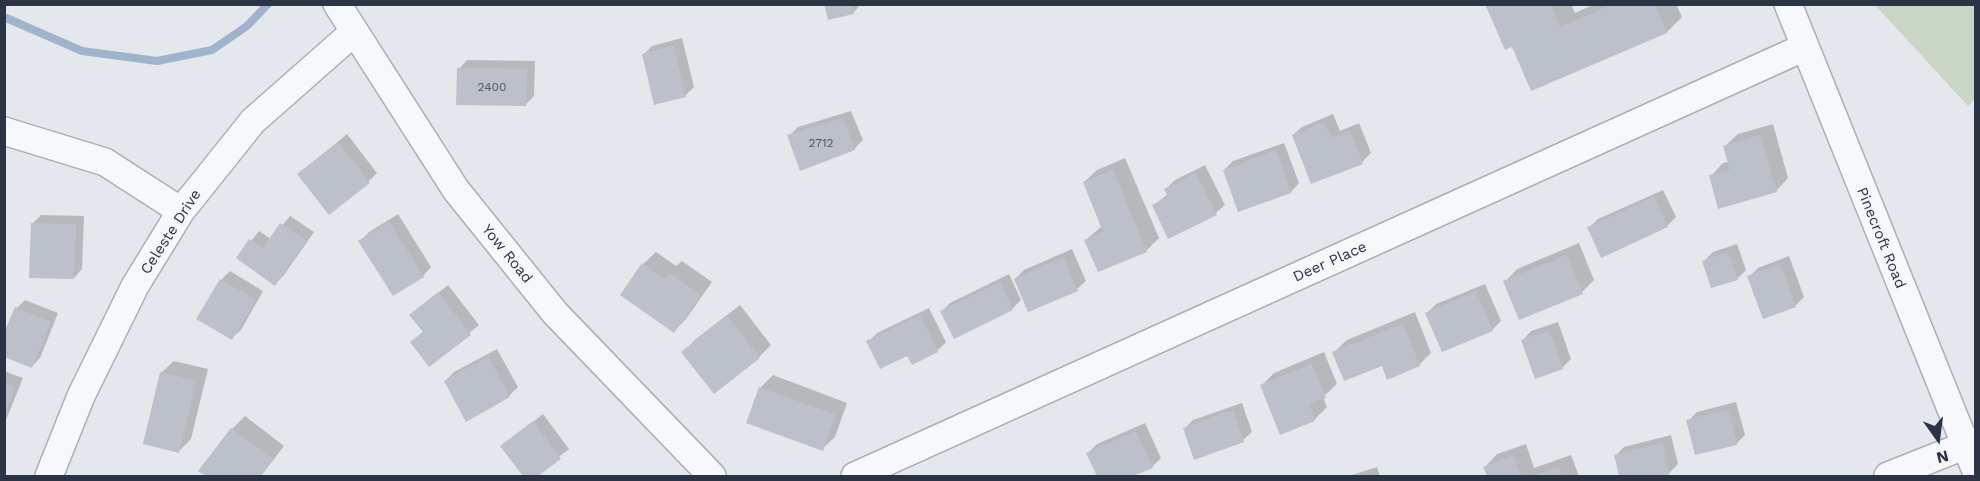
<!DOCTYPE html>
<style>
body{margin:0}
#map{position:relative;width:1980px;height:481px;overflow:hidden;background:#e4e7ec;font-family:"Work Sans",sans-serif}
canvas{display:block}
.frame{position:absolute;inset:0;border:6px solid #2b3445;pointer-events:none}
.north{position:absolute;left:1908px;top:409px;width:60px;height:60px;-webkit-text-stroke:4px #f4f6f9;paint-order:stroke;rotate:166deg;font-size:16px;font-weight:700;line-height:24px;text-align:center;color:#2b3445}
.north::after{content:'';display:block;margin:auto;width:21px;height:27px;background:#2b3445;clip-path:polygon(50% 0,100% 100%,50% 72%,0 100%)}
</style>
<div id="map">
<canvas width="1980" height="481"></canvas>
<div class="frame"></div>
<div class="north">N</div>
</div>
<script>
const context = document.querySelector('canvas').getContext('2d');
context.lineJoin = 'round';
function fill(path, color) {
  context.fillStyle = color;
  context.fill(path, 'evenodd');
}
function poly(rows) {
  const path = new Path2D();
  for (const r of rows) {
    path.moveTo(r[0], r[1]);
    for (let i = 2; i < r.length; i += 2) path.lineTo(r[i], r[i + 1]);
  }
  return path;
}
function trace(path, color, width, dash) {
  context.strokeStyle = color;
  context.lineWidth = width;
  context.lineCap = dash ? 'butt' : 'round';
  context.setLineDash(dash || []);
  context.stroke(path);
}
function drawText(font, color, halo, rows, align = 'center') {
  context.font = font + ' "Work Sans",sans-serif';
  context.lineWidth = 4.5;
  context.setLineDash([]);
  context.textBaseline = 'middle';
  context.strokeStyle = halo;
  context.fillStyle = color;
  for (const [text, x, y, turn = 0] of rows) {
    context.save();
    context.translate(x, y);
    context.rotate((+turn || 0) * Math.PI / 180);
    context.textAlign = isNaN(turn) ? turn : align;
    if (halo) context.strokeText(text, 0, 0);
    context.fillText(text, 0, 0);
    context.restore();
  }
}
const green = poly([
 [1875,5,1975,5,1975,99,1968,106]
]);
const shadow = poly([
 [825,4,861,4,854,12],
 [1487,4,1571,4,1575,13,1595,4,1676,4,1682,17,1667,32,1513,45],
 [682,38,694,87,685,96,643,55,652,46],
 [467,60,535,61,534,96,525,105,459,69],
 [851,111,863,140,854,149,789,136,798,127],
 [1333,114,1340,131,1359,123,1371,153,1362,162,1293,135,1302,127],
 [1773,124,1788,178,1776,191,1711,176,1723,163,1729,162,1725,146,1738,134],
 [347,134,377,173,369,181,299,174],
 [1284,143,1299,183,1291,192,1224,170,1233,161],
 [1125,158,1159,238,1146,251,1086,240,1102,226,1084,182,1097,170],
 [1205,165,1225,205,1216,213,1154,205,1168,194,1166,189,1175,180],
 [1663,190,1676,217,1667,226,1589,228,1598,219],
 [398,214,431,267,423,276,360,241,369,232],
 [41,215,84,216,82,269,74,278,32,224],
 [290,216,314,232,284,275,275,284,238,258,259,231,271,239],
 [1579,243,1594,280,1582,292,1505,282,1517,269],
 [1737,244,1746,270,1737,279,1704,261,1713,252],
 [1072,249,1086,281,1077,289,1015,279,1024,270],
 [656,252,676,266,682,261,712,282,686,319,674,331,643,264],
 [1789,256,1804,297,1795,306,1749,277,1758,268],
 [230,271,263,291,241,330,232,338,221,280],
 [1009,274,1021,300,1013,308,954,337,942,311,950,303],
 [1485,284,1501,321,1492,330,1427,313,1436,304],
 [448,285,479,325,430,365,412,342,424,331,411,315],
 [25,300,58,313,40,358,31,367,17,308],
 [740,305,771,345,759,357,683,352,696,339],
 [929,308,946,342,937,351,908,354,868,342,877,333],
 [1415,312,1431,353,1419,365,1382,364,1334,352,1347,340],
 [1558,322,1571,359,1562,368,1523,340,1531,331],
 [497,349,518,387,509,396,445,381,454,372],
 [1324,352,1337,384,1323,397,1327,407,1314,420,1262,385,1274,373],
 [174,361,208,369,191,439,179,451,161,373],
 [4,371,23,378,4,425],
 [773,375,847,403,835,437,822,449,760,388],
 [1736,402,1745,435,1736,444,1688,421,1697,412],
 [1242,403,1252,432,1243,440,1184,429,1193,420],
 [543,414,569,449,535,476,525,476,502,446],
 [245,416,284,446,261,476,208,476,200,471,232,429],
 [1145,423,1161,458,1152,467,1129,476,1098,476,1088,453,1097,444],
 [1671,435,1678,464,1669,473,1654,476,1621,476,1615,456,1624,447],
 [1526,444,1534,468,1571,455,1579,476,1488,476,1485,467,1497,454],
 [1377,467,1380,476,1350,476,1352,475]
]);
const stream = poly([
 [4,17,82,51,157,61,212,50,247,26,268,4]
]);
const building = poly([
 [824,4,852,4,854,14,828,20],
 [1485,4,1550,4,1560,27,1613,4,1655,4,1667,33,1531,91,1512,47,1505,50],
 [673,46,686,97,654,105,642,54],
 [457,68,527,69,526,106,456,105],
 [843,118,855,150,800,171,787,135],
 [1324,122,1331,138,1350,131,1363,164,1311,184,1292,135],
 [1760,135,1777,192,1718,209,1709,175,1730,170,1723,146],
 [338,142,370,183,329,215,297,174],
 [1276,150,1291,193,1238,212,1223,170],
 [1113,170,1147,252,1098,272,1084,240,1103,232,1083,182],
 [1196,173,1217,215,1168,239,1152,205,1168,197,1164,189],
 [1654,197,1668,227,1601,258,1587,227],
 [389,222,424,277,393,296,358,241],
 [31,223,76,224,74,279,29,278],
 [280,223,306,241,275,286,236,258,249,239,263,248],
 [1728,252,1738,280,1711,288,1702,261],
 [1567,255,1583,294,1519,320,1503,281],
 [1063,257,1078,291,1028,312,1014,279],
 [642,263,664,279,668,272,701,295,674,333,620,295],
 [1780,264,1796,307,1763,319,1747,276],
 [220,279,256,300,232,340,196,319],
 [1000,282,1013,310,954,339,940,311],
 [1476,291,1493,331,1442,352,1425,313],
 [438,292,471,335,429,367,410,342,423,332,409,315],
 [15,307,51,322,32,368,4,357,4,333],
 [920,315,938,352,912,365,907,356,880,369,866,341],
 [727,316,760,358,714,394,681,352],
 [1403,324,1420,366,1387,380,1382,366,1344,381,1332,352],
 [1549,330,1563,369,1535,379,1521,340],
 [488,357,510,397,466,422,444,381],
 [1312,364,1326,398,1309,404,1315,421,1280,435,1260,385],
 [160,372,196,381,179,453,143,444],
 [4,383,15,387,5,414,4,414],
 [759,387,836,415,823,451,746,423],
 [1233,410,1244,442,1194,460,1183,428],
 [1728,410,1737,445,1695,455,1686,420],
 [533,421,561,459,538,476,523,476,500,446],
 [231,428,273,459,260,476,206,476,198,471],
 [1136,431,1153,468,1133,476,1097,476,1086,453],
 [1662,443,1670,474,1661,476,1619,476,1614,455],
 [1513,456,1521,476,1487,476,1483,467],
 [1559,467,1562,476,1532,476]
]);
const minor = poly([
 [337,4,456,190,555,313,712,476],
 [1788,4,1976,471],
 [4,131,105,162,181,211],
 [49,476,81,396,135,286,181,211,253,121,354,32],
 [855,476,1805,47],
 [1888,476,1976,441]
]);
const numberNames = [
 ["2400",492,87],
 ["2712",821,143]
];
const streetNames = [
 ["Celeste Drive",171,232,-57],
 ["Pinecroft Road",1881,238,68],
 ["Yow Road",507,254,51],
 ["Deer Place",1330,262,-24]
];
fill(green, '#c9d6c5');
fill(shadow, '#0003');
trace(stream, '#9fb4cc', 8);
fill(building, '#bbc0ca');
trace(minor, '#a9aeb7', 30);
trace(minor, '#f7f8fa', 27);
drawText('12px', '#4f5766', null, numberNames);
drawText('15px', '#2b3445', '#f4f6f9', streetNames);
</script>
